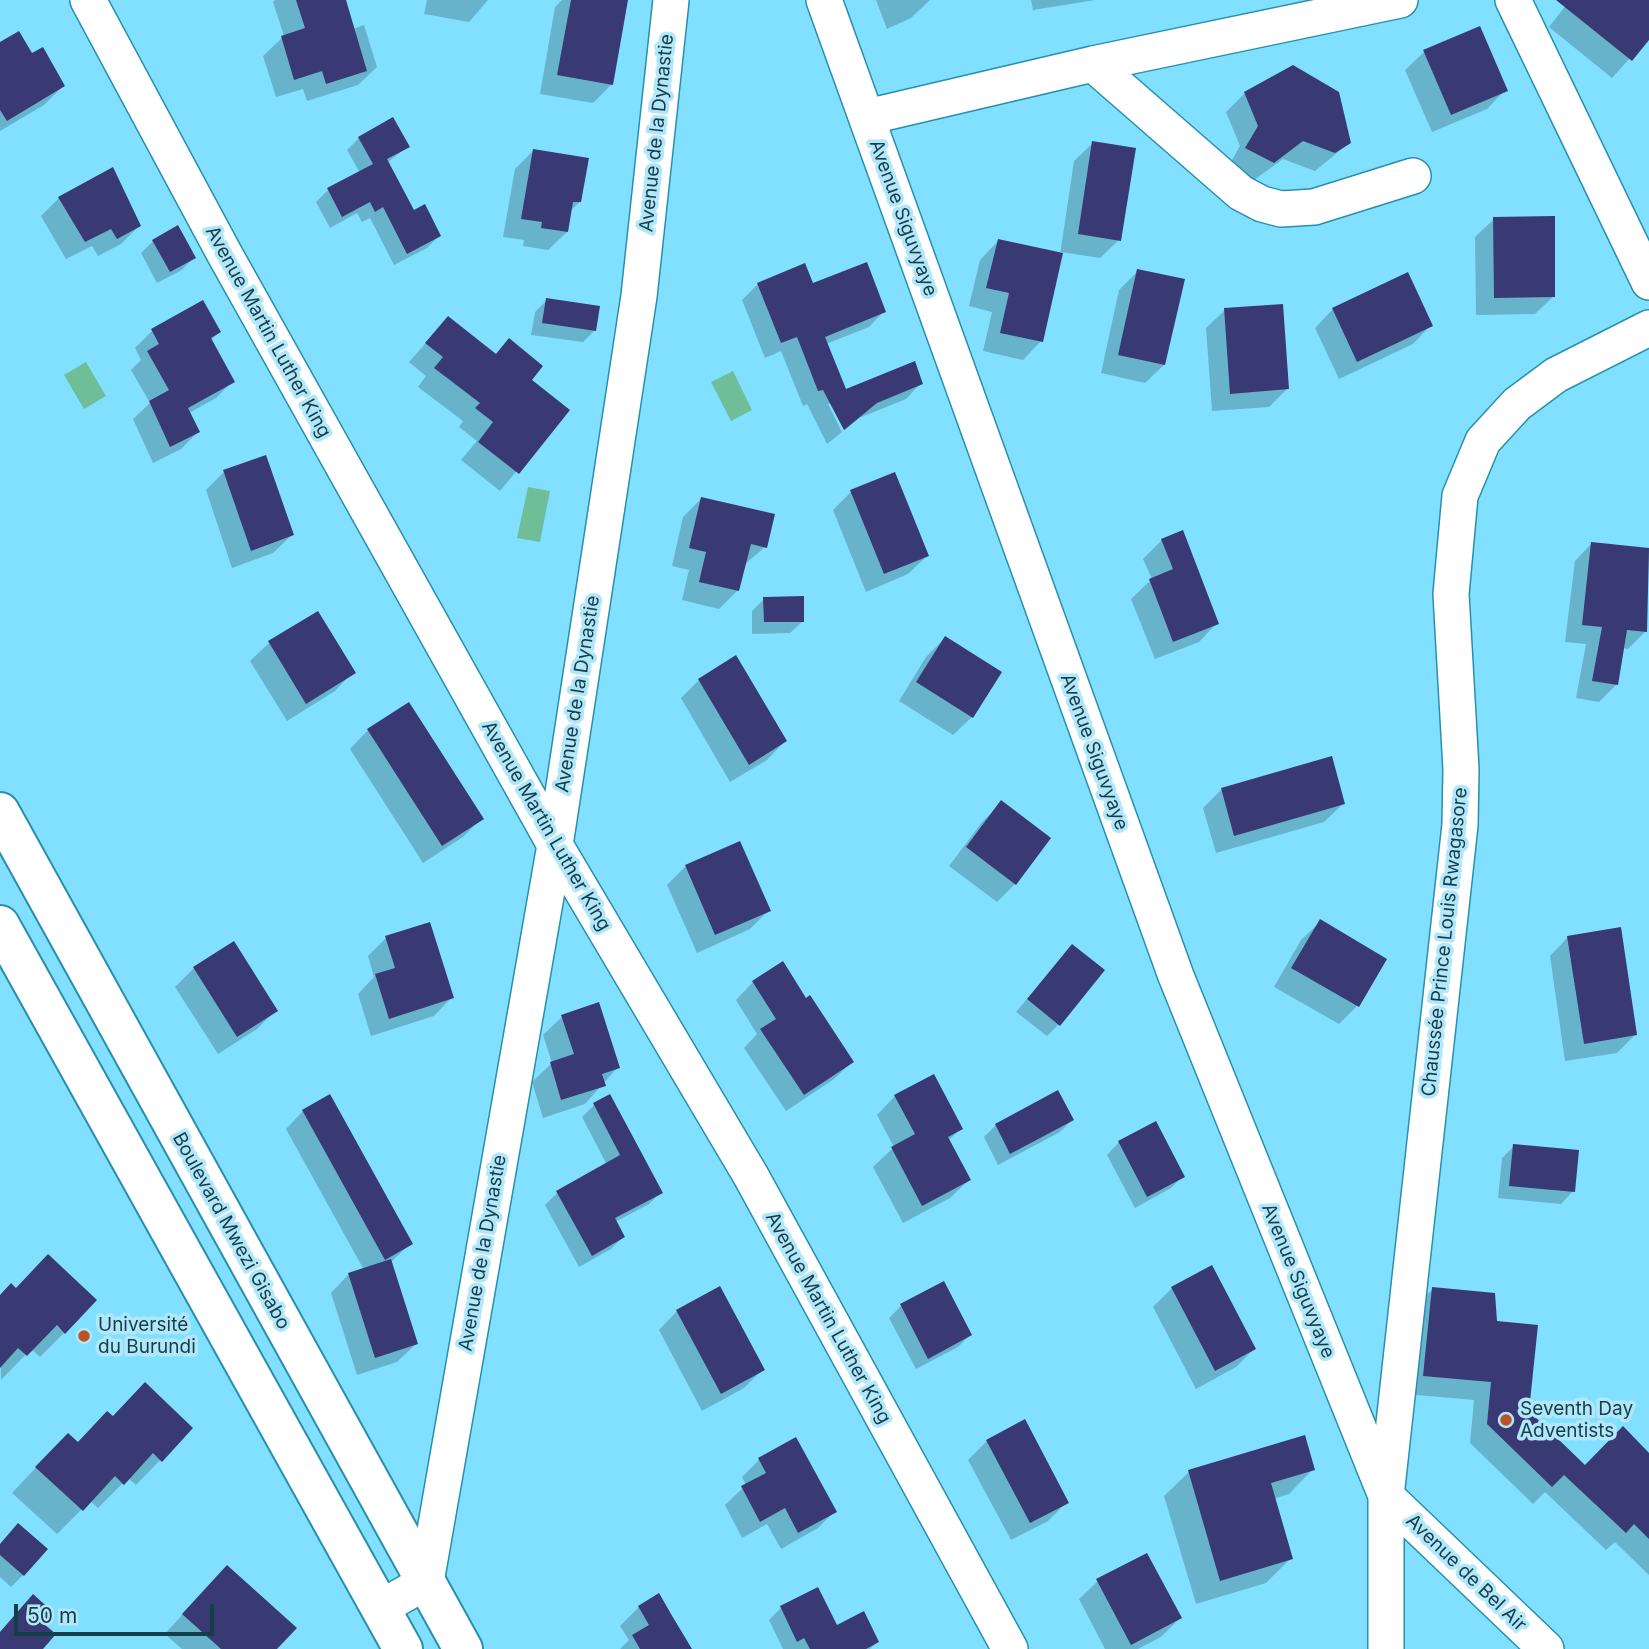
<!DOCTYPE html>
<meta charset="utf-8">
<style>
body{margin:0}
#map{position:relative;width:1649px;height:1649px;overflow:hidden;background:#81e0ff;font-family:Inter,sans-serif}
canvas{display:block}
.scale{position:absolute;left:14px;top:1604px;width:200px;height:32px;box-sizing:border-box;border:4px solid #153e4b;border-top:0;padding-left:9px;font-size:21px;line-height:24px;white-space:nowrap;color:#153e4b;-webkit-text-stroke:5px #b2e7fa;paint-order:stroke}
</style>
<div id="map">
<canvas width="1649" height="1649"></canvas>
<div class="scale">50 m</div>
</div>
<script>
const context = document.querySelector('canvas').getContext('2d');
context.lineJoin = 'round';
function fill(path, color) {
  context.fillStyle = color;
  context.fill(path, 'evenodd');
}
function poly(rows) {
  const path = new Path2D();
  for (const r of rows) {
    path.moveTo(r[0], r[1]);
    for (let i = 2; i < r.length; i += 2) path.lineTo(r[i], r[i + 1]);
  }
  return path;
}
function trace(path, color, width, dash) {
  context.strokeStyle = color;
  context.lineWidth = width;
  context.lineCap = dash ? 'butt' : 'round';
  context.setLineDash(dash || []);
  context.stroke(path);
}
function drawText(font, color, halo, rows, align = 'center') {
  context.font = font + ' Inter,sans-serif';
  context.lineWidth = 7;
  context.setLineDash([]);
  context.textBaseline = 'middle';
  context.strokeStyle = halo;
  context.fillStyle = color;
  for (const [text, x, y, turn = 0] of rows) {
    context.save();
    context.translate(x, y);
    context.rotate((+turn || 0) * Math.PI / 180);
    context.textAlign = isNaN(turn) ? turn : align;
    if (halo) context.strokeText(text, 0, 0);
    context.fillText(text, 0, 0);
    context.restore();
  }
}
const water = poly([
 [86,362,106,396,84,409,64,375],
 [733,371,752,410,731,421,711,382],
 [528,487,550,491,540,542,517,538]
]);
const shadow = poly([
 [275,0,344,0,353,29,364,25,377,67,358,85,307,101,303,89,276,97,263,56,284,36,273,2],
 [427,0,488,0,469,22,424,14],
 [562,0,626,0,612,84,593,103,540,94,555,7],
 [876,0,930,0,911,18,887,29],
 [1031,0,1095,0,1033,10],
 [1570,0,1649,0,1649,37,1612,78,1549,27],
 [0,44,32,56,63,86,44,105,0,131],
 [1424,52,1505,90,1487,109,1432,132,1405,70],
 [1245,93,1349,143,1315,171,1283,159,1254,180,1228,167,1240,146,1226,112],
 [359,138,408,146,387,163,413,212,439,236,427,248,394,265,370,218,362,222,357,213,330,228,316,202,328,190,360,173,347,150],
 [1093,143,1119,240,1100,258,1061,252,1041,341,1023,360,983,351,992,312,969,306,980,260,998,241,1060,255,1074,161],
 [533,151,580,202,570,211,567,232,548,250,523,246,524,240,503,237,515,169],
 [59,198,139,226,121,244,98,256,92,246,66,259,41,216],
 [1494,219,1554,296,1535,314,1476,315,1475,237],
 [178,228,194,257,182,270,157,283,141,253,153,241],
 [1138,271,1164,365,1145,383,1101,373,1119,290],
 [758,284,812,286,884,311,869,327,826,344,845,392,921,383,906,399,859,418,845,430,832,404,828,404,842,432,827,444,807,404,803,406,781,351,765,358,742,300],
 [547,300,595,330,583,342,531,335,535,312],
 [203,302,219,332,210,341,233,381,216,398,189,413,198,432,181,449,153,463,133,419,150,403,131,370,141,360,135,348,152,331],
 [1333,309,1431,325,1413,344,1339,379,1315,328],
 [1225,310,1287,389,1269,407,1212,411,1206,328],
 [448,318,495,355,509,341,530,380,567,410,500,491,461,460,477,441,459,427,463,421,418,387,426,376,409,362],
 [224,472,292,535,273,553,232,568,206,490],
 [851,492,927,556,908,574,866,592,833,510],
 [702,498,765,547,744,565,738,590,719,609,682,600,689,570,672,566,683,517],
 [1162,540,1217,623,1199,642,1155,659,1131,599,1152,579,1143,559],
 [1592,543,1649,550,1646,631,1628,649,1622,648,1616,685,1599,702,1576,698,1586,644,1565,642,1575,561],
 [764,599,803,621,790,633,752,634,752,611],
 [317,613,353,672,335,691,287,721,250,661,269,643],
 [945,638,972,717,953,735,899,701,926,657],
 [699,680,785,741,767,760,730,782,681,698],
 [368,730,482,818,463,837,423,863,350,749],
 [1222,789,1343,804,1324,822,1216,853,1203,808],
 [1002,803,1015,884,997,902,949,866,983,821],
 [686,866,769,910,750,929,697,953,667,885],
 [1320,922,1385,959,1357,1006,1339,1024,1274,987,1301,940],
 [1568,937,1635,1035,1617,1053,1565,1061,1550,956],
 [386,938,452,997,434,1016,371,1036,358,994,374,977,368,956],
 [1072,946,1059,1024,1047,1036,1016,1012],
 [194,968,275,1011,257,1029,218,1054,175,987],
 [753,982,852,1062,834,1079,786,1111,744,1048,757,1034,736,1000],
 [562,1017,618,1067,585,1104,543,1118,532,1082,552,1063,543,1035],
 [1058,1093,1072,1120,1060,1132,998,1165,984,1137,996,1125],
 [609,1096,661,1192,649,1204,615,1222,623,1237,611,1249,579,1267,545,1205,557,1193,607,1165,582,1117,594,1105],
 [895,1096,961,1128,948,1141,969,1180,950,1198,903,1223,873,1167,894,1147,877,1115],
 [303,1111,411,1243,390,1263,416,1344,397,1362,357,1375,331,1293,349,1274,364,1270,286,1129],
 [1155,1123,1183,1176,1171,1188,1135,1208,1107,1155,1119,1142],
 [1514,1146,1573,1191,1561,1204,1498,1198,1502,1158],
 [48,1257,64,1333,40,1357,31,1349,1,1380,0,1296,16,1290],
 [1172,1288,1254,1349,1236,1367,1196,1389,1153,1307],
 [1433,1289,1496,1323,1527,1411,1585,1468,1649,1455,1649,1575,1615,1542,1606,1550,1545,1492,1533,1504,1470,1443,1474,1400,1405,1394,1414,1307],
 [901,1306,970,1335,958,1347,916,1369,889,1318],
 [677,1311,762,1370,744,1388,702,1411,659,1330],
 [191,1428,136,1485,128,1478,98,1508,90,1501,57,1534,12,1493,43,1460,78,1444],
 [796,1439,835,1511,818,1528,781,1549,767,1524,742,1538,725,1505,746,1485,742,1477,759,1460],
 [987,1441,1067,1502,1048,1521,1011,1540,968,1460],
 [1313,1469,1289,1494,1273,1499,1291,1558,1266,1583,1196,1604,1164,1496,1189,1472],
 [0,1545,23,1575,11,1587,0,1577],
 [1098,1581,1180,1618,1161,1637,1138,1649,1105,1649,1079,1599],
 [208,1586,275,1649,182,1649,165,1634],
 [818,1589,836,1628,877,1642,870,1649,783,1649,769,1620,781,1608],
 [659,1595,689,1649,620,1649,629,1640,620,1626,639,1607]
]);
const building = poly([
 [296,0,346,0,367,71,326,84,322,71,294,80,281,36,305,28],
 [571,0,628,0,613,85,557,75],
 [1556,0,1649,0,1649,40,1632,61],
 [1480,26,1508,91,1451,115,1423,50],
 [19,31,32,53,43,47,65,86,7,121,0,110,0,42],
 [1293,65,1339,92,1351,143,1335,153,1303,141,1274,163,1245,148,1258,126,1244,92],
 [393,117,410,147,387,159,414,210,425,204,441,236,407,254,383,207,375,212,370,202,342,217,327,188,373,164,358,137],
 [1092,141,1136,148,1121,241,1078,234],
 [533,149,589,158,581,202,573,202,568,232,541,228,542,222,521,219],
 [113,167,141,226,117,239,111,229,85,242,58,197],
 [1555,216,1555,297,1494,298,1493,217],
 [178,225,196,258,170,272,152,240],
 [998,239,1063,253,1043,342,1000,333,1009,293,986,288],
 [867,262,886,312,825,337,846,389,915,361,923,384,877,403,844,430,823,390,818,391,797,337,781,343,757,283,805,263,813,283],
 [1137,269,1185,279,1165,365,1118,355],
 [1408,272,1433,326,1357,362,1332,308],
 [546,298,600,306,596,331,542,323],
 [203,300,221,332,211,338,235,382,188,408,200,432,170,447,149,401,169,390,147,351,159,344,151,329],
 [1283,304,1289,389,1230,394,1224,308],
 [448,316,496,354,509,338,543,366,532,380,570,410,519,474,478,442,493,422,475,408,480,403,434,368,443,357,425,343],
 [266,455,294,535,251,551,223,470],
 [895,472,929,556,884,574,850,490],
 [701,497,775,514,767,548,751,544,739,591,699,582,706,552,689,548],
 [1183,530,1219,624,1173,642,1149,579,1173,569,1161,539],
 [1591,542,1649,548,1647,632,1627,630,1618,685,1592,681,1602,627,1582,625],
 [804,596,804,622,764,622,763,597],
 [318,611,356,673,306,704,268,641],
 [945,636,1002,672,973,718,916,682],
 [736,655,787,741,749,765,698,679],
 [409,702,484,819,442,846,367,729],
 [1332,756,1345,804,1234,836,1221,788],
 [1001,800,1051,838,1016,885,966,847],
 [740,841,771,911,715,935,685,865],
 [1320,919,1387,959,1359,1007,1291,968],
 [430,922,454,998,389,1019,375,974,395,968,385,936],
 [1621,927,1637,1035,1584,1044,1567,936],
 [234,941,278,1011,237,1037,193,967],
 [1072,944,1105,970,1060,1026,1027,999],
 [783,961,806,998,810,995,854,1062,804,1095,760,1029,776,1019,752,981],
 [599,1002,620,1068,602,1074,606,1086,561,1100,550,1062,574,1054,561,1015],
 [934,1074,963,1129,948,1137,971,1180,922,1206,891,1147,915,1134,894,1095],
 [1058,1090,1074,1120,1010,1154,995,1124],
 [330,1094,413,1244,385,1260,302,1110],
 [610,1094,663,1193,615,1218,625,1237,592,1256,556,1191,620,1155,593,1103],
 [1156,1121,1185,1177,1147,1197,1118,1141],
 [1513,1144,1579,1150,1575,1192,1509,1186],
 [48,1254,97,1300,65,1334,57,1325,27,1356,18,1348,0,1368,0,1295,11,1283,16,1288],
 [391,1259,418,1344,375,1358,348,1273],
 [1212,1265,1256,1349,1215,1371,1171,1287],
 [944,1281,972,1335,928,1359,900,1304],
 [720,1286,765,1370,721,1394,676,1310],
 [1432,1287,1495,1293,1497,1321,1538,1325,1529,1411,1585,1465,1623,1426,1649,1453,1649,1539,1634,1524,1626,1533,1564,1475,1552,1487,1487,1424,1491,1382,1423,1376],
 [145,1382,193,1428,162,1462,153,1453,124,1485,115,1476,83,1511,35,1467,68,1433,78,1442,107,1411,113,1416],
 [1025,1419,1069,1503,1030,1523,986,1440],
 [1305,1435,1315,1470,1271,1483,1293,1559,1220,1581,1188,1470],
 [796,1437,837,1512,798,1533,785,1508,760,1522,741,1486,766,1473,758,1458],
 [18,1523,48,1549,24,1576,0,1555,0,1544],
 [1147,1553,1182,1618,1131,1645,1096,1579],
 [227,1565,297,1628,277,1649,221,1649,182,1614],
 [818,1587,837,1625,864,1611,879,1642,866,1649,810,1649,804,1638,797,1642,780,1606],
 [659,1593,671,1614,692,1649,640,1649,632,1635,649,1625,638,1606],
 [33,1594,54,1613,44,1624,56,1634,43,1649,0,1649,0,1632]
]);
const minor = poly([
 [88,0,224,253,555,845,751,1176,1010,1649],
 [824,0,1176,976,1386,1496,1546,1649],
 [1513,0,1649,282],
 [1093,64,1241,193,1262,204,1281,209,1314,207,1413,176],
 [867,117,1093,64,1400,0],
 [380,1608,426,1582,555,845,605,519,639,296,671,0],
 [1386,1649,1386,1496,1460,825,1461,769,1451,594,1460,496,1483,441,1517,404,1556,375,1649,328]
]);
const major = poly([
 [0,812,463,1649],
 [0,925,403,1649]
]);
const markers = [
 [84,1336,7,"#ba5329"],
 [1506,1420,7,"#ba5329"]
];
const streetNames = [
 ["Avenue de la Dynastie",657,133,-84],
 ["Avenue Siguvyaye",903,218,70],
 ["Avenue Martin Luther King",268,332,61],
 ["Avenue de la Dynastie",578,694,-81],
 ["Avenue Siguvyaye",1094,752,70],
 ["Avenue Martin Luther King",546,826,60],
 ["Chaussée Prince Louis Rwagasore",1445,942,-84],
 ["Boulevard Mwezi Gisabo",231,1231,61],
 ["Avenue de la Dynastie",483,1253,-80],
 ["Avenue Siguvyaye",1298,1281,68],
 ["Avenue Martin Luther King",828,1318,61],
 ["Avenue de Bel Air",1466,1573,44]
];
const poiNames = [
 ["Université",98,1325],
 ["du Burundi",98,1347],
 ["Seventh Day",1520,1409],
 ["Adventists",1520,1431]
];
fill(water, '#6fbe97');
fill(shadow, '#0003');
fill(building, '#393973');
trace(minor, '#288fac', 38);
trace(major, '#288fac', 42);
trace(minor, '#fff', 35);
trace(major, '#fff', 38);
for (const [x, y, r, color] of markers) {
  const dot = new Path2D();
  dot.arc(x, y, r, 0, 2 * Math.PI);
  context.fillStyle = color;
  context.fill(dot);
  trace(dot, '#b2e7fa', 2.5);
}
drawText('19px', '#153e4b', '#b2e7fa', streetNames);
drawText('19px', '#153e4b', '#b2e7fa', poiNames, 'left');
</script>
